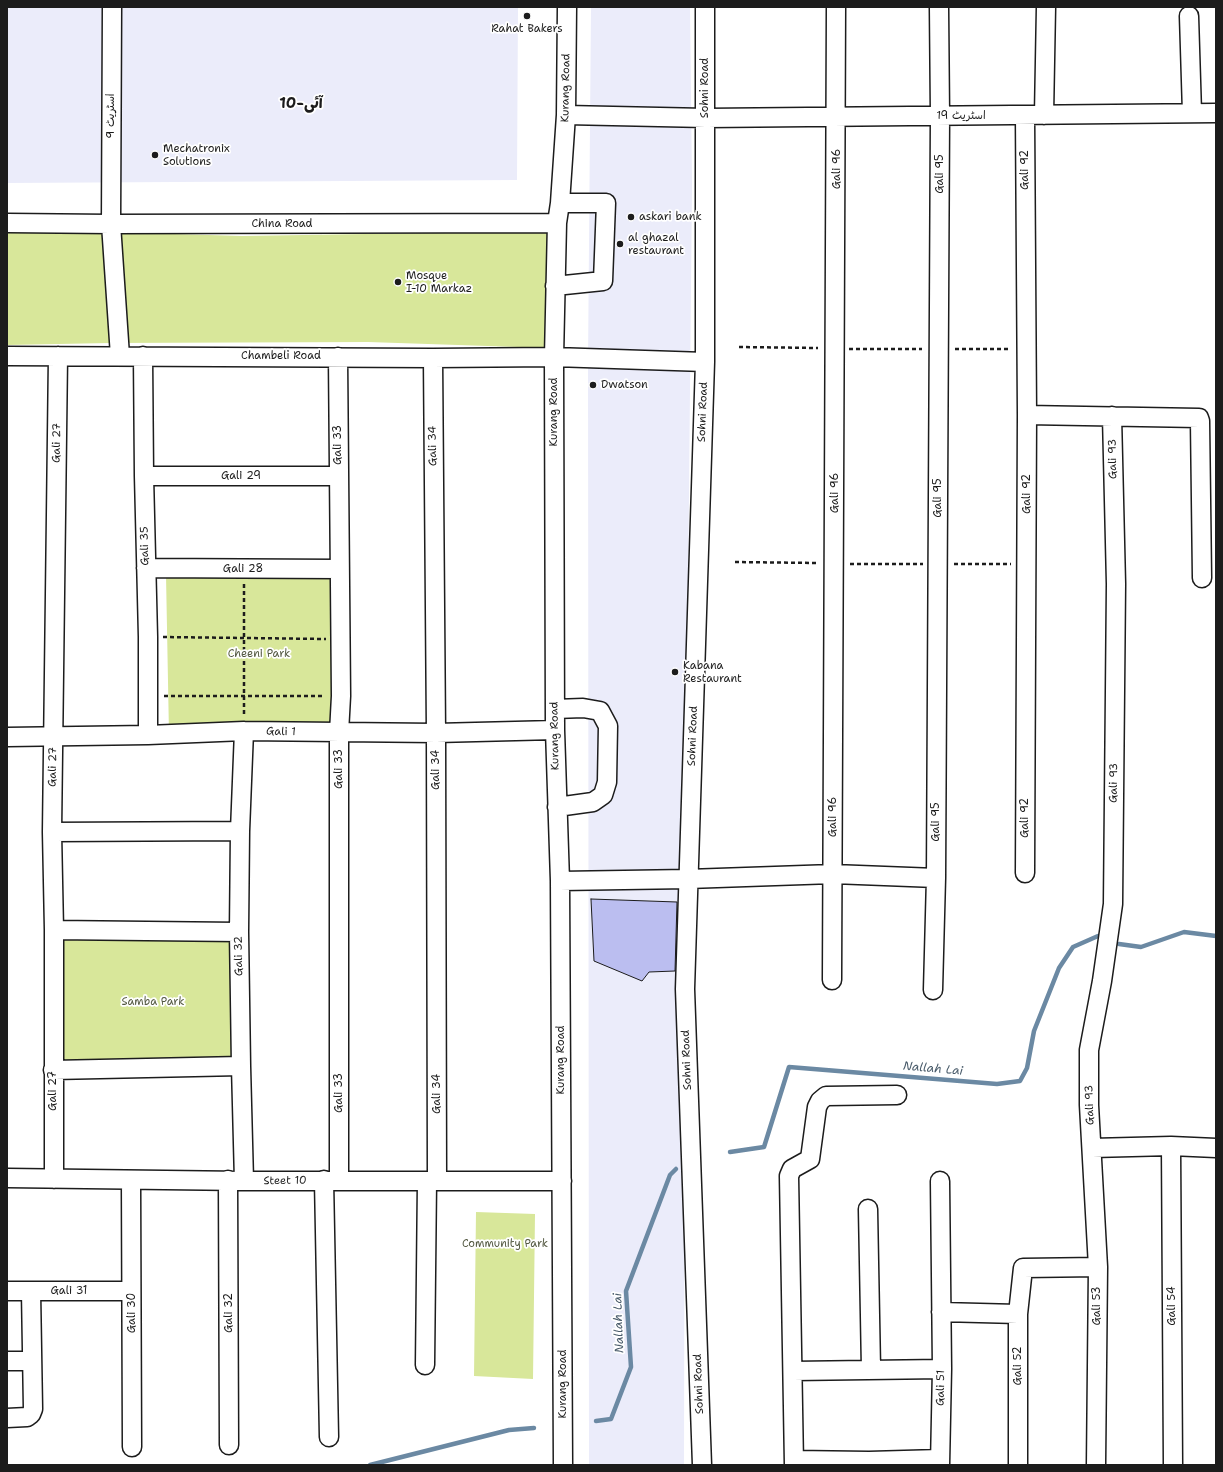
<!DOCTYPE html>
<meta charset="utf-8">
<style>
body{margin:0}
#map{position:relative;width:1223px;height:1472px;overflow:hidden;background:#fff;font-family:"Shantell Sans",sans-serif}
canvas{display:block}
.frame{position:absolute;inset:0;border:8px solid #1c1c1c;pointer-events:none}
</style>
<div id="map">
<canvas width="1223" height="1472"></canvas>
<div class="frame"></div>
</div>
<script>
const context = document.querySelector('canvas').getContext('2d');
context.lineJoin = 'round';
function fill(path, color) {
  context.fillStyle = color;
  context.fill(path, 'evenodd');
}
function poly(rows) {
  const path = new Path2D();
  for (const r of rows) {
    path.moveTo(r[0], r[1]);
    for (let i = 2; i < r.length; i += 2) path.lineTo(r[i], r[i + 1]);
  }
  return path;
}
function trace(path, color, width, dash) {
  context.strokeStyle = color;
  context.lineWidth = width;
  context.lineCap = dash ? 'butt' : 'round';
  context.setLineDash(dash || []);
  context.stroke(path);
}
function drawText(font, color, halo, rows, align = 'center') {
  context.font = font + ' "Shantell Sans","Playpen Sans Arabic",sans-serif';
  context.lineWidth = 3.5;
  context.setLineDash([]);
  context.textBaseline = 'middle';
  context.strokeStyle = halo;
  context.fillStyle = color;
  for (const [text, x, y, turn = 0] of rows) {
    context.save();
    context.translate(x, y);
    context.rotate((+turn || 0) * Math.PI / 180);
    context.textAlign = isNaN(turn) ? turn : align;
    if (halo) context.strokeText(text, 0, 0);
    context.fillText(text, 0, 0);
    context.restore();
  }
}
const built = poly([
 [7,7,518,7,517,180,7,183],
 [591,7,690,7,692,185,685,902,684,1465,589,1465,588,362]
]);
const green = poly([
 [7,229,242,236,552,231,548,348,368,342,110,343,7,345],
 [341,571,342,737,169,735,166,575],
 [62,933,243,936,244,1068,63,1071],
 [476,1212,535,1214,533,1379,474,1376]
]);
const stream = poly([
 [1119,944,1141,947,1184,932,1216,936],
 [730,1152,764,1147,789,1067,997,1084,1020,1081,1027,1068,1034,1031,1059,968,1073,947,1098,936],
 [596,1421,611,1419,631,1367,626,1291,670,1175,676,1169],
 [370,1465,509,1430,534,1428]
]);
const building = poly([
 [591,899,677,902,675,971,649,972,642,981,594,961,591,899]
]);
const path = poly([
 [739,347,818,348],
 [849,349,922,349],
 [955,349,1010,349],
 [735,562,819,563],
 [850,564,923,564],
 [954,564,1011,564],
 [244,584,244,715],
 [163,637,326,639],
 [164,696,325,696]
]);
const minor = poly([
 [112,7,111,224,120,356],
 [1189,16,1192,113],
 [566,115,706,118,1216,113],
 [1044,115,1046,7],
 [1025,116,1027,415,1025,873],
 [7,223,111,224,557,223],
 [555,286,603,281,606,203,560,203],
 [7,356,433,358,554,357,705,362],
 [143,356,144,476,148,637,148,735],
 [338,357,341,696,339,733,339,1181],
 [433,358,436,733,437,1181],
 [1027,415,1199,418,1200,421,1202,578],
 [144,476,338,476],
 [146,568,339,569],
 [555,709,583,708,600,711,608,726,607,782,603,795,593,802,557,807],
 [7,737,148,735,244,731,436,733,555,730],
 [52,832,240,831],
 [560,881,688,879,833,874,936,878],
 [54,930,239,932],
 [832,980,836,7],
 [933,990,936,878,940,116,939,7],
 [53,1070,241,1066],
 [1171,1146,1173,1465],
 [1092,1148,1171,1146,1216,1148],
 [7,1178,244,1181,562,1181],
 [54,1179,54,930,52,832,58,356],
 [131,1180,132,1447],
 [228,1180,229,1445],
 [324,1180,329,1437],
 [244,1181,241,1066,239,932,240,831,244,731],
 [868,1209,871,1369],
 [7,1291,131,1291],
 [941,1312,1018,1314],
 [7,1361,32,1361],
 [425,1365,427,1181],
 [793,1371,942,1369],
 [7,1418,27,1417,31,1414,33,1409,31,1291],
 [794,1460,869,1461,940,1459],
 [563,1465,560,881,555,730,554,357,557,223,560,203,566,115,567,7],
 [702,1465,685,989,705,362,705,7],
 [794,1465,789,1176,792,1169,810,1159,817,1107,820,1101,826,1096,897,1095],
 [940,1465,942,1369,940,1181],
 [1018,1465,1018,1314,1023,1268,1098,1267],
 [1096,1465,1098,1267,1089,1105,1089,1050,1102,981,1113,904,1116,584,1112,416]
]);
const markers = [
 [527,16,4,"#1c1c1c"],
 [155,155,4,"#1c1c1c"],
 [631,217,4,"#1c1c1c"],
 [620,244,4,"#1c1c1c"],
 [398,282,4,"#1c1c1c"],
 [593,385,4,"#1c1c1c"],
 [675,672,4,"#1c1c1c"]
];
const poiNames = [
 ["Rahat Bakers",527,29,"center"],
 ["Mechatronix",163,149],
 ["Solutions",163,162],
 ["askari bank",639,217],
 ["al ghazal",628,238],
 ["restaurant",628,251],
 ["Mosque",406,276],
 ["I-10 Markaz",406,289],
 ["Dwatson",601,385],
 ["Kabana",683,666],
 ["Restaurant",683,679]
];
const streetNames = [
 ["Kurang Road",566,88,-89],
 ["Sohni Road",705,88,-90],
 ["اسٹریٹ 9",111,116,-90],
 ["اسٹریٹ 19",961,116],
 ["Gali 96",837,169,-90],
 ["Gali 92",1025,170,-90],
 ["Gali 95",940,174,-90],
 ["China Road",282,224],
 ["Chambeli Road",281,356],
 ["Kurang Road",554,412,-90],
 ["Sohni Road",703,412,-88],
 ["Gali 27",57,443,-89],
 ["Gali 33",338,445,-90],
 ["Gali 34",433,446,-91],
 ["Gali 93",1113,459,-91],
 ["Gali 29",241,476],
 ["Gali 96",835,493,-90],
 ["Gali 92",1027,494,-90],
 ["Gali 95",938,498,-90],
 ["Gali 35",145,546,-91],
 ["Gali 28",243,569],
 ["Gali 1",281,732,1],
 ["Kurang Road",555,736,-91],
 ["Sohni Road",693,736,-88],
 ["Gali 27",53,767,-89],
 ["Gali 33",339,769,-90],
 ["Gali 34",436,770,-90],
 ["Gali 93",1114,783,-89],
 ["Gali 96",833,817,-90],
 ["Gali 92",1025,818,-90],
 ["Gali 95",936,822,-90],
 ["Gali 32",239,956,-91],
 ["Kurang Road",561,1060,-90],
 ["Sohni Road",687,1060,-92],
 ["Gali 27",53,1091,-90],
 ["Gali 33",339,1093,-90],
 ["Gali 34",437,1094,-90],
 ["Gali 93",1090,1105,-92],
 ["Steet 10",285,1181,-1],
 ["Gali 31",69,1291],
 ["Gali 53",1097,1306,-90],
 ["Gali 54",1172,1306,-90],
 ["Gali 30",132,1313,-90],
 ["Gali 32",229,1313,-90],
 ["Gali 52",1018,1366,-90],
 ["Kurang Road",563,1384,-90],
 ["Sohni Road",699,1384,-92],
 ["Gali 51",941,1388,-89]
];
const parkNames = [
 ["Cheeni Park",259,654],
 ["Samba Park",153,1002],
 ["Community Park",505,1244]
];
const waterNames = [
 ["Nallah Lai",933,1069,5],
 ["Nallah Lai",619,1323,-92]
];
const districtNames = [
 ["آئی-10",301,104]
];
fill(built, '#ebecfa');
fill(green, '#d8e79a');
trace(stream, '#6b89a3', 4.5);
fill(building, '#bbbef0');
trace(building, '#1c1c1c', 1);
trace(minor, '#1c1c1c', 21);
trace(path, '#1c1c1c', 2.5, [4, 3]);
trace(minor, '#fff', 18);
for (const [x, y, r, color] of markers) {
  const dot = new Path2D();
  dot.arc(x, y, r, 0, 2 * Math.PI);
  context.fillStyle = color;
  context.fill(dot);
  trace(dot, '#fff', 1.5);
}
drawText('11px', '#1c1c1c', '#fff', poiNames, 'left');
drawText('11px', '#1c1c1c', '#fff', streetNames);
drawText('11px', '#545942', '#fff', parkNames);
drawText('italic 12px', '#4a5c6b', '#fff', waterNames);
drawText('bold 15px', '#1c1c1c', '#fff', districtNames);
</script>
